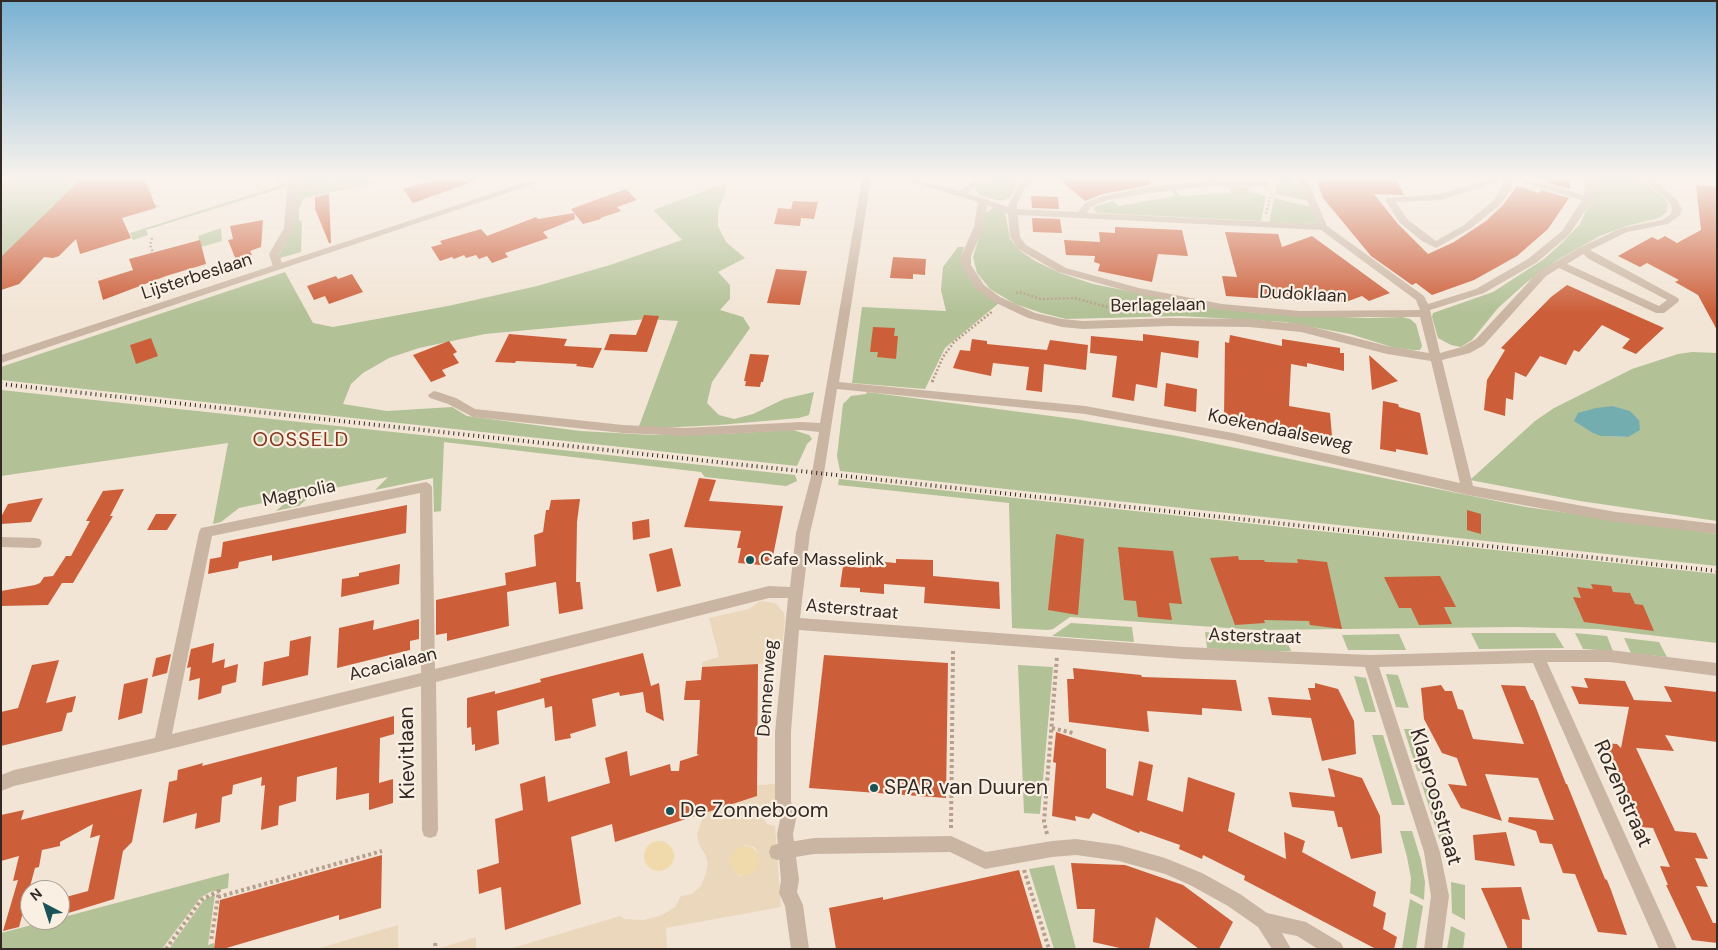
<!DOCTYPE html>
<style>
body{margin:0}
#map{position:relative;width:1718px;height:950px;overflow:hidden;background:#f2e5d6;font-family:"DM Sans",sans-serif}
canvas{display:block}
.frame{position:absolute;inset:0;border:2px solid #342a25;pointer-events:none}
.north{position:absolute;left:20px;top:880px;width:50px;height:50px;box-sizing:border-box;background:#faefe3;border:1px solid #aba097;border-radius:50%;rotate:320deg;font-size:14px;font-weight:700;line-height:20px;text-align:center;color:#342a25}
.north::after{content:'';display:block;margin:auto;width:18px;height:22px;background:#195357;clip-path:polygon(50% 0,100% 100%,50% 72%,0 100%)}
</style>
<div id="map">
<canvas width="1718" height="950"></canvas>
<div class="frame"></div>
<div class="north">N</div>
</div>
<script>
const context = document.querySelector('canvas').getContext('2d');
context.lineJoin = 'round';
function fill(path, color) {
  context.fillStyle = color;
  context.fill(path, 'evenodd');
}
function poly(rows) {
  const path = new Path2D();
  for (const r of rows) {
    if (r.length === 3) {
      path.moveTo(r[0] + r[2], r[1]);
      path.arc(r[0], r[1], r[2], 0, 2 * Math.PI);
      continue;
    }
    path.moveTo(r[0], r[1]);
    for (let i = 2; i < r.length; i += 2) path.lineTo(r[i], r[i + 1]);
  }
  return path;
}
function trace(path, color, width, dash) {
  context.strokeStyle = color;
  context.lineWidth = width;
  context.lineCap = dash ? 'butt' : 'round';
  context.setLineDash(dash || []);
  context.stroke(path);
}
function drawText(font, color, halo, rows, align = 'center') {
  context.font = font + ' "DM Sans",sans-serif';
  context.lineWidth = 4.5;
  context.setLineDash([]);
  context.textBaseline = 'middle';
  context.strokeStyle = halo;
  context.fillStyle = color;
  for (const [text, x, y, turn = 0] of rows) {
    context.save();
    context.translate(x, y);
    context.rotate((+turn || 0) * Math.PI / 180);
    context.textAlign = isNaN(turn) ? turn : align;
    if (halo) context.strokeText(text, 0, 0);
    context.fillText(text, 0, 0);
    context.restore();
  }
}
const green = poly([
 [1,179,145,179,154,204,160,206,85,229,59,256,52,258,49,252,19,284,1,290],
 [275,179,288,179,285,187,146,230,148,235,133,240,130,233,278,186],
 [298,179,398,179,304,198,299,209,299,221,302,220,301,252,280,258,279,255,294,225],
 [988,179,1023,179,1016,186,1011,197,1005,200,997,200,980,196,975,190,977,186],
 [1278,179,1290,179,1295,184,1300,182,1309,201,1275,194],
 [1594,179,1640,179,1662,196,1668,203,1667,212,1659,218,1623,227,1600,236,1559,259,1527,282,1498,308,1472,340,1461,347,1451,345,1438,338,1432,317,1433,313,1493,292,1544,259,1563,242,1580,224,1591,200],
 [726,183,726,191,718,210,718,226,726,242,745,258,718,272,730,285,730,299,720,310,743,317,750,328,712,382,707,403,719,415,734,419,753,414,784,399,814,392,809,415,799,418,719,425,638,429,678,321,647,319,485,334,419,348,389,358,363,373,351,384,343,404,387,411,452,407,467,416,580,431,653,435,720,434,793,430,809,435,812,439,807,444,797,466,1,380,1,367,285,272,313,323,333,327,448,306,537,286,610,265,682,240,653,210],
 [1228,186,1249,187,1248,191,1266,196,1261,221,1098,213,1093,210,1094,207,1113,201,1119,206,1175,196,1171,190,1175,190,1180,196,1231,193],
 [1274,198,1311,207,1318,224,1269,222],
 [993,208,1000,209,1005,212,1010,239,1019,250,1035,261,1060,273,1093,284,1218,309,1268,314,1368,318,1402,317,1410,319,1416,324,1422,346,1420,350,1413,350,1395,348,1350,334,1285,322,1181,316,1066,319,1042,313,1015,304,990,289,977,273,973,257,982,228,985,213],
 [221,228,222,241,201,247,198,236],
 [958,247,964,247,961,256,969,278,984,294,999,303,945,348,925,389,852,383,862,307,946,311,941,290,943,267],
 [1692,352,1717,353,1717,521,1580,501,1470,480,1535,421,1554,408,1632,369,1678,354],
 [1613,406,1629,411,1639,420,1628,437,1601,436],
 [1,390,795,475,797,481,786,486,705,477,701,472,444,442,441,511,434,512,433,478,375,490,388,477,315,492,299,506,276,511,292,497,239,508,221,522,213,524,228,443,1,476],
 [867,392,1074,419,1177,436,1526,507,1717,534,1717,566,840,471,837,456,843,404,851,396,866,394],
 [839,479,1717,574,1717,643,1598,629,1515,627,1257,630,1070,617,1053,629,1048,630,1012,628,1009,503,838,485],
 [1071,623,1132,627,1134,642,1052,636],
 [1205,632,1233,635,1285,636,1291,651,1250,651,1207,648],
 [1471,633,1555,633,1564,648,1479,649],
 [1575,633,1607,636,1613,651,1583,649],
 [1399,634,1406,650,1348,650,1342,635],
 [1624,638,1659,642,1667,657,1631,653],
 [1018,665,1053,667,1040,814,1024,813],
 [1386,674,1398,675,1409,708,1396,707],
 [1354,676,1366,678,1376,712,1365,712],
 [1404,729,1416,729,1429,772,1417,771],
 [1372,735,1383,735,1405,805,1392,805],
 [1421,782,1433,783,1455,855,1444,854],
 [1400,831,1412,831,1421,860,1425,882,1424,900,1410,893,1411,878,1407,857],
 [1054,865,1076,949,1054,949,1029,869],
 [229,873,228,888,210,892,200,898,162,949,1,949,1,933,51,920,60,920,60,918],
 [1451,882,1465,885,1465,920,1452,913],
 [215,894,208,945,214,943,214,949,169,949,204,900],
 [1410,899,1423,906,1416,949,1402,949],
 [1451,926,1465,933,1463,949,1447,949]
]);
const sand = poly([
 [659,856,15],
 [745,861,15]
]);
const plaza = poly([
 [760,601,775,603,784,613,785,619,782,651,774,651,773,663,702,667,702,662,719,657,709,618,749,609],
 [775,784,775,808,767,811,764,819,767,824,775,826,781,907,666,928,667,949,509,949,620,916,624,919,644,920,662,915,675,907,681,896,692,894,701,886,705,876,708,864,706,856,699,844,697,834,702,820,701,814,757,785],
 [745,845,754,847,757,851,759,864,754,873,749,875,740,876,732,869,730,859,735,850],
 [398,925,398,949,316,949,333,944],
 [476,937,476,949,438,949,443,947]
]);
const water = poly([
 [1613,406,1630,411,1639,420,1640,430,1628,437,1601,436,1593,433,1574,421,1578,413,1596,408]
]);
const building = poly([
 [81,179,145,179,156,208,122,218,131,238,80,254,76,239,59,256,53,258,44,257,19,284,1,290,1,257],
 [437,179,478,179,478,180,413,203,403,189],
 [1059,179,1149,179,1150,185,1103,194,1085,201],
 [1316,179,1396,179,1404,195,1374,194,1398,224,1428,254,1454,242,1486,221,1503,205,1517,186,1539,193,1541,190,1569,198,1548,229,1517,256,1474,280,1432,295,1416,283,1412,285,1371,256,1323,198],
 [1550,179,1570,179,1570,189,1547,183],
 [1696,185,1717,187,1717,330,1698,295,1675,282,1679,280,1647,263,1640,267,1618,256,1652,237,1658,240,1665,236,1677,243,1701,230],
 [626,189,637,200,617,207,621,211,600,218,601,219,583,224,571,209],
 [329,194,331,243,329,243,315,209,315,197],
 [1031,196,1058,197,1059,209,1032,208],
 [793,201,818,202,814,219,801,218,800,226,774,224,778,208,791,209],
 [574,213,575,219,543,232,548,238,505,253,508,257,492,263,487,256,479,259,476,255,466,258,464,255,454,259,452,257,440,261,431,247,442,244,440,241,481,229,487,236,536,217,538,219],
 [1032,218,1060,219,1062,233,1033,232],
 [263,220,261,247,250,251,252,255,236,260,228,240,233,239,230,226],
 [1115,227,1182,230,1188,256,1158,254,1152,282,1098,271,1100,264,1094,262,1095,256,1066,255,1064,240,1100,242,1099,232,1115,233],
 [1225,232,1278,234,1282,247,1312,236,1390,293,1369,301,1362,296,1343,303,1339,300,1313,298,1314,302,1226,296,1222,276,1237,277],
 [200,240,206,264,166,276,103,300,98,281,133,270,129,259],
 [893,257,926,259,925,275,913,274,913,279,890,278],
 [776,269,807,271,800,305,767,303],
 [352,274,363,292,329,304,325,296,314,300,307,286,336,276,338,279],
 [1567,285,1664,328,1636,354,1622,348,1630,339,1602,325,1579,352,1574,350,1566,365,1540,356,1526,377,1515,372,1513,400,1506,398,1505,416,1484,410,1487,380,1505,350,1501,348,1551,297],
 [644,315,659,316,647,352,604,350,610,334,636,335],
 [873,327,895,328,894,336,898,336,896,359,877,357,878,352,870,352],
 [509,334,567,339,564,346,602,348,593,368,576,366,577,364,516,361,515,363,495,362],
 [1143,334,1199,341,1198,358,1161,352,1157,388,1136,384,1134,401,1112,397,1117,356,1090,353,1091,336,1143,341],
 [1230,335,1282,346,1282,339,1340,348,1340,353,1344,353,1344,371,1307,363,1307,367,1291,364,1289,406,1330,413,1332,436,1224,417,1225,342,1229,343],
 [151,338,158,356,136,364,130,345],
 [972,339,987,341,987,344,1047,350,1050,340,1088,345,1086,370,1044,364,1042,392,1026,390,1029,367,993,363,991,376,953,368,960,350,970,351],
 [449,341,457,352,453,354,459,363,442,370,446,376,431,382,413,355],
 [750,354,769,355,763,382,761,382,760,387,745,386,746,381,744,381],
 [1369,355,1398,381,1372,390],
 [1166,383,1197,389,1196,412,1164,406],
 [1383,401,1398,404,1399,407,1420,413,1428,455,1396,449,1396,452,1380,449],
 [699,478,716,480,709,501,783,506,771,566,738,563,741,548,737,548,741,531,684,527],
 [124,489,110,516,113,516,73,583,62,583,48,605,1,606,1,591,35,585,40,583,44,577,53,576,66,556,71,556,90,521,86,521,103,491],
 [43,498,31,522,1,524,1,517,8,504],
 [580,499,577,522,576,582,580,582,583,609,559,614,556,582,507,592,509,626,447,641,447,633,436,635,436,600,506,585,505,573,536,566,534,535,543,532,546,510,549,510,551,500],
 [407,505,406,533,272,561,272,555,239,562,238,568,208,574,210,559,221,557,223,542],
 [1467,510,1481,514,1481,534,1467,530],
 [156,514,177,514,167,530,147,530],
 [649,519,650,537,633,540,632,522],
 [1056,534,1084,539,1078,615,1048,610],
 [1118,547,1173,551,1182,604,1169,603,1172,620,1138,617,1136,601,1124,600],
 [672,548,681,586,657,592,649,554],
 [1238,556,1239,560,1264,560,1265,562,1298,563,1297,559,1327,562,1342,629,1310,625,1309,621,1264,620,1265,623,1235,625,1210,558],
 [896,559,933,560,933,576,999,582,1000,609,924,603,925,587,884,584,884,594,860,592,860,588,840,587,843,566,862,568,863,560,896,563],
 [400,564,399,584,341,597,342,579,359,576,359,573],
 [1440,576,1456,607,1444,607,1452,624,1419,625,1411,608,1399,608,1384,577],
 [1591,584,1611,586,1613,592,1630,593,1635,604,1643,605,1654,631,1584,622,1573,597,1581,598,1577,587,1593,589],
 [419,619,419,639,410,641,410,650,337,668,339,628,374,620,373,630],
 [311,636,308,675,262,686,264,662,289,656,290,641],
 [214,643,212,663,225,659,224,668,238,664,236,682,222,686,221,693,198,700,200,678,189,681,191,667,187,668,191,649],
 [643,653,651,686,659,683,664,721,646,712,643,692,620,696,619,692,592,699,596,726,570,734,571,738,555,741,552,706,545,708,544,698,497,711,499,744,475,751,475,744,472,745,471,727,467,728,467,698,495,691,495,694,541,682,540,679],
 [171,654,167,673,152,677,156,658],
 [824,655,948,663,946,798,809,788],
 [59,660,46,703,76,696,72,712,67,713,62,731,1,746,1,712,18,708,32,665],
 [758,664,757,796,615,842,612,824,571,837,581,904,505,930,501,887,479,894,477,870,499,863,495,819,523,810,520,784,545,776,548,802,610,783,605,758,627,751,630,776,670,764,671,771,679,771,680,761,699,755,697,754,700,700,684,700,686,681,701,680,702,667],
 [1073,668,1141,675,1142,677,1236,680,1242,711,1202,708,1202,715,1147,711,1149,732,1069,722,1067,679,1074,679],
 [148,678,142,713,118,720,124,684],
 [1584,678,1625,681,1634,700,1672,702,1664,686,1717,692,1717,742,1665,735,1674,751,1636,748,1675,831,1696,833,1708,859,1695,858,1708,887,1696,886,1713,923,1717,923,1717,943,1692,940,1666,885,1668,885,1660,866,1670,867,1653,828,1640,827,1602,743,1617,744,1621,748,1629,707,1579,704,1571,686,1588,688],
 [1315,683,1338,689,1354,721,1356,754,1322,761,1311,718,1272,715,1268,697,1311,700,1308,688,1315,688],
 [1441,685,1445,691,1452,691,1458,709,1463,710,1473,739,1524,744,1501,685,1525,686,1531,700,1533,700,1566,784,1567,784,1605,879,1607,880,1611,890,1627,935,1598,932,1575,874,1563,873,1552,844,1540,843,1536,831,1508,822,1509,817,1554,820,1538,778,1485,774,1502,821,1461,808,1448,784,1467,786,1457,758,1442,753,1424,719,1421,688],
 [394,716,394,734,380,738,379,783,393,779,393,803,369,810,369,793,336,800,337,767,297,777,296,801,279,806,278,825,261,830,265,785,261,786,262,777,233,785,232,794,222,797,220,822,195,829,197,813,163,823,169,782,177,780,178,770,203,763,202,766],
 [1056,732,1106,749,1106,788,1133,796,1139,761,1153,765,1147,800,1183,812,1188,777,1235,793,1228,831,1286,859,1284,832,1305,841,1302,852,1376,892,1373,906,1386,913,1383,929,1397,937,1394,949,1376,949,1244,880,1245,876,1203,855,1202,859,1179,849,1180,845,1140,831,1139,833,1093,813,1089,819,1075,816,1076,821,1052,816,1056,763,1053,762],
 [1328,768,1362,778,1380,816,1382,853,1351,859,1342,827,1338,827,1334,811,1292,807,1289,792,1335,797],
 [142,789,132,842,123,851,114,899,62,915,66,897,88,891,100,835,90,838,93,824,60,842,60,846,42,850,39,867,35,868,19,927,3,931,18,880,13,881,19,856,1,861,1,815,24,810,21,820],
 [1506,832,1515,866,1475,860,1473,835],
 [382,855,381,908,339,920,339,915,223,949,214,949,220,900],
 [1071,863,1125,865,1183,885,1233,922,1219,949,1199,949,1156,917,1149,949,1124,949,1093,942,1095,909,1077,909],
 [1019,870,1043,949,836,949,829,908,883,897,883,900],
 [1521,887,1530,920,1522,919,1522,949,1508,949,1481,888]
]);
const pathFar2 = poly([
 [306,187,332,179],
 [1266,214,1271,193],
 [152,238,150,245,153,253],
 [1016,293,1019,292,1041,299,1075,298,1111,308,1123,307,1130,301],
 [932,382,943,357,954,342,993,311]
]);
const pathFar1 = poly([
 [932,382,933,380]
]);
const path = poly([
 [1052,728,1073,733],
 [951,828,953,650],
 [1047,834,1044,822,1057,656],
 [1024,870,1049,949],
 [218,897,382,851],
 [435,943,436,949],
 [166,949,201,900,219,891,211,941]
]);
const pedestrian = poly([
 [951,836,986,852,1052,841,1076,839,1119,845,1165,858,1202,873,1240,894,1267,913,1306,922,1341,943,1344,949,1318,949,1297,936,1282,933,1291,949,1272,949,1258,927,1228,906,1190,885,1165,874,1119,861,1076,855,1052,857,985,869,950,852,814,854,777,860,771,858,769,852,771,846,777,844,814,838,951,836]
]);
const minor = poly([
 [288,179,298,179,296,220,294,228,279,254,283,267,278,270,273,267,269,254,284,228,288,179],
 [862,179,871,179,839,382,1085,406,1233,433,1460,483,1431,361,1387,354,1301,332,1249,327,1169,326,1083,329,1062,327,1028,318,992,301,976,289,961,265,961,256,974,227,978,202,901,179,915,179,959,191,975,179,984,179,967,193,1008,207,1017,187,1025,179,1034,179,1024,190,1017,204,1017,209,1078,212,1085,203,1103,196,1150,187,1209,180,1265,181,1268,182,1268,186,1209,186,1150,193,1108,200,1091,207,1087,213,1317,224,1298,179,1307,179,1327,226,1424,296,1428,304,1476,289,1528,259,1562,231,1582,200,1511,179,1512,187,1501,204,1470,229,1436,248,1422,241,1400,223,1385,200,1387,198,1440,194,1490,179,1524,179,1584,195,1585,179,1594,179,1593,199,1569,235,1536,263,1484,293,1430,310,1440,353,1462,347,1476,339,1538,272,1579,248,1621,228,1662,220,1671,214,1672,209,1670,203,1644,179,1653,179,1677,200,1682,209,1680,215,1668,224,1627,232,1590,250,1678,298,1679,300,1678,302,1664,313,1656,313,1559,268,1546,276,1484,345,1470,353,1442,360,1473,486,1616,512,1717,524,1717,534,1616,522,1468,495,1233,441,1085,414,837,389,824,473,810,533,800,618,1184,647,1370,655,1537,650,1610,650,1717,663,1717,676,1610,662,1547,662,1677,949,1659,949,1533,663,1379,667,1440,852,1449,896,1442,949,1424,949,1431,896,1424,852,1365,667,1184,659,799,630,791,732,791,802,797,814,793,834,799,880,797,892,803,905,809,949,791,949,785,906,779,893,781,880,777,834,781,815,775,803,775,732,788,598,769,598,436,682,438,830,436,836,430,838,424,836,422,830,421,686,162,751,14,786,1,791,1,775,14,770,155,738,199,532,201,528,206,527,426,482,430,484,432,487,435,669,769,586,790,587,796,533,812,473,819,432,801,430,685,436,623,433,473,417,448,404,430,398,428,395,434,391,438,392,456,398,475,409,623,425,685,428,801,422,820,423,862,179],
 [1502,180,1502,187,1494,200,1464,225,1436,241,1407,219,1396,202,1441,200,1502,180],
 [987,205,1008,214,1010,237,1018,249,1058,272,1138,294,1222,310,1300,317,1420,317,1429,353,1387,346,1301,324,1249,319,1169,318,1083,321,1062,319,1035,313,1000,297,984,285,971,265,971,256,984,227,987,205],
 [1018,215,1321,230,1416,300,1420,310,1300,311,1222,304,1139,288,1066,268,1026,245,1020,237,1018,215],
 [1583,254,1589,259,1667,300,1659,306,1567,264,1583,254],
 [420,493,421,673,172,734,212,536,420,493],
 [1,537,35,538,40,539,42,543,40,547,35,548,1,547,1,537]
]);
const tertiary = poly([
 [536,179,549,179,1,363,1,355,536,179]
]);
const rail = poly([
 [1,384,1717,571]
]);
const markers = [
 [750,560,5,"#195357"],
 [874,788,5,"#195357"],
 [670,811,5,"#195357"]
];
const streetNames = [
 ["Lijsterbeslaan",197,277,-18],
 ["Dudoklaan",1303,295,3],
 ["Berlagelaan",1158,306,-1],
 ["Koekendaalseweg",1280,431,12],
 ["Magnolia",299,494,-12],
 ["Asterstraat",852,610,5],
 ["Asterstraat",1255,637,2],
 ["Acacialaan",393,665,-14],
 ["Dennenweg",768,688,-86]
];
const poiNames = [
 ["Cafe Masselink",760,560]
];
const quarterNames = [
 ["OOSSELD",301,441]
];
const nearStreetnames = [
 ["Kievitlaan",408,753,-91],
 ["Rozenstraat",1622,794,66],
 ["Klaproosstraat",1435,797,74]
];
const nearPoinames = [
 ["SPAR van Duuren",884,788],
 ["De Zonneboom",680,811]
];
fill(green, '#b2c196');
fill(sand, '#f0d9aa');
fill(plaza, '#ebd7bc');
fill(water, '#74adb0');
fill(building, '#cc5f3a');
trace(pathFar2, '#b69f8c', 2.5, [2, 2]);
trace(pathFar1, '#b69f8c', 3, [2.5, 2.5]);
trace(path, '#b69f8c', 4, [3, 3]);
fill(pedestrian, '#cab5a2');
fill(minor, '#cab5a2');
fill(tertiary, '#cab5a2');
trace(rail, '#342a25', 4, [1, 4]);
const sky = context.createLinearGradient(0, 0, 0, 312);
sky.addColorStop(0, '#79b1d2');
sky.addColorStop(0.57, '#f9f3ed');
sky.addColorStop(1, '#f9f3ed00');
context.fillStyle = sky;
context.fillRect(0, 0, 1718, 312);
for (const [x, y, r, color] of markers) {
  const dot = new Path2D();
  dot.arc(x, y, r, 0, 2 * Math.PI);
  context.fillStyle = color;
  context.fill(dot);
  trace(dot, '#faefe3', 2);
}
drawText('18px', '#342a25', '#faefe3', streetNames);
drawText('18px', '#342a25', '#faefe3', poiNames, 'left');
context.letterSpacing = '1px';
drawText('20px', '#87361a', '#faefe3', quarterNames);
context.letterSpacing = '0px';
drawText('21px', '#342a25', '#faefe3', nearStreetnames);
drawText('21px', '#342a25', '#faefe3', nearPoinames, 'left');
</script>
